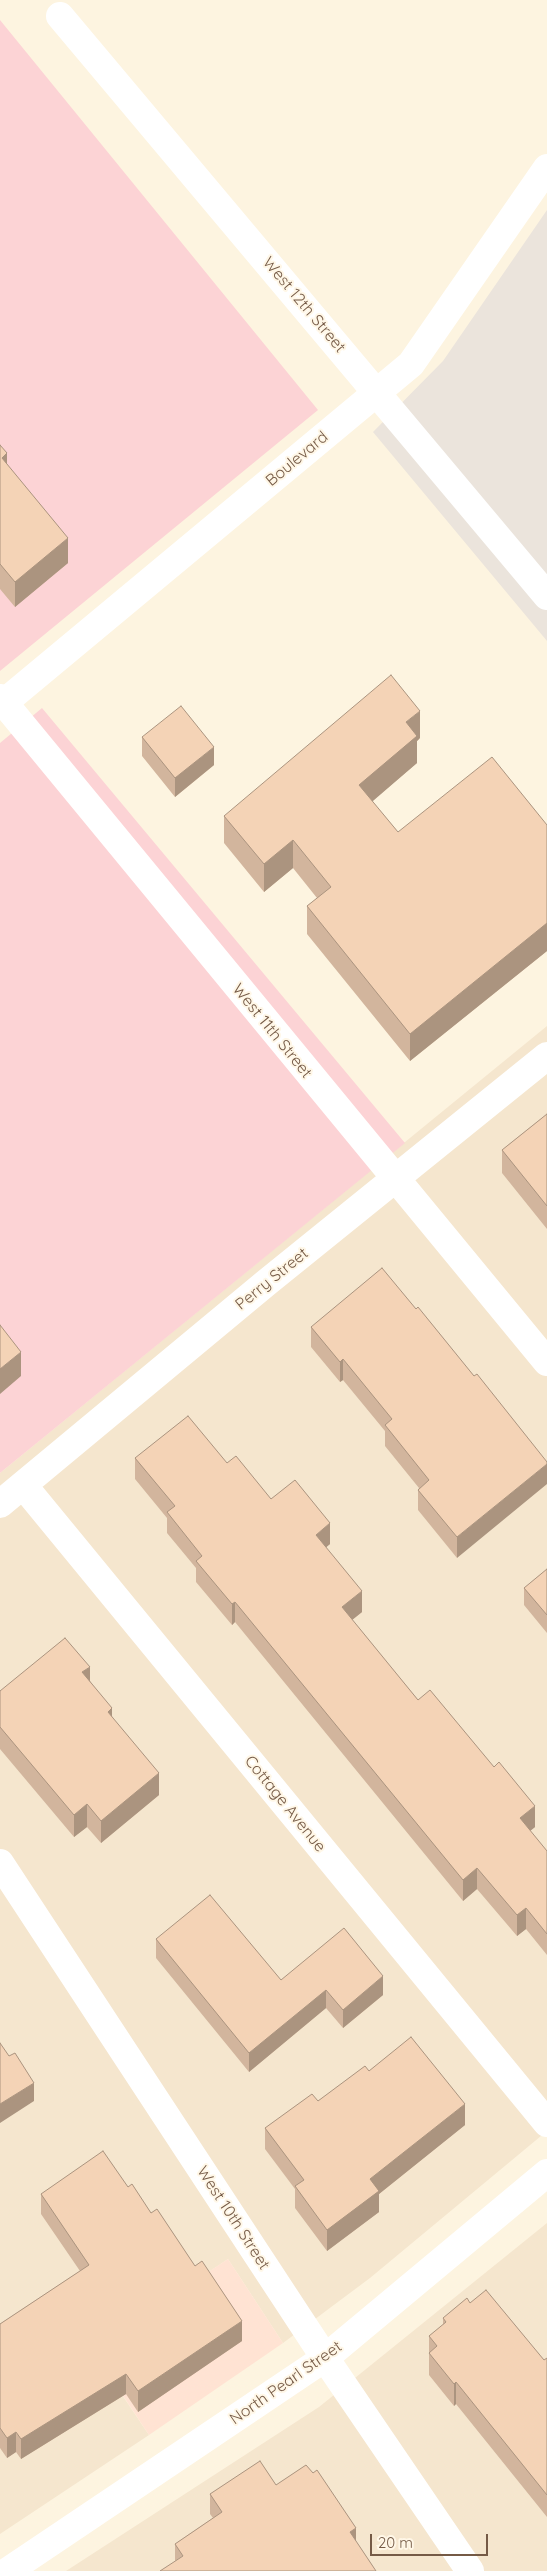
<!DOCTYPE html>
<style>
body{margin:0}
#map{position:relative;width:547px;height:2571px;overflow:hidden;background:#fdf4e0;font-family:Quicksand,sans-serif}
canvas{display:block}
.scale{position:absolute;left:370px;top:2534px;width:118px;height:22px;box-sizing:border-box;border:2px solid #755a46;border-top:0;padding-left:6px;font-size:15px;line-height:18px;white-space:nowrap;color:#755a46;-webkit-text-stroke:4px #fff7e7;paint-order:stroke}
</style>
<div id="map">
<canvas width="547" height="2571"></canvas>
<div class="scale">20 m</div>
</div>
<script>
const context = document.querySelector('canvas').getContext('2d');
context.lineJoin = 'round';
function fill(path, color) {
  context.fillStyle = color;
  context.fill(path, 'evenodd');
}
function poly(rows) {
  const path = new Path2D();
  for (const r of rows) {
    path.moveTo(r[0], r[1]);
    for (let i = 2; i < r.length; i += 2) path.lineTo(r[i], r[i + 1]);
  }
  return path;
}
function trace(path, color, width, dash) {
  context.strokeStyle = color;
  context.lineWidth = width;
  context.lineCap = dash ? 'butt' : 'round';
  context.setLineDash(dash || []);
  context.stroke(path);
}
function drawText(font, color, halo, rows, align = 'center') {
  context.font = font + ' Quicksand,sans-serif';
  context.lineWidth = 4;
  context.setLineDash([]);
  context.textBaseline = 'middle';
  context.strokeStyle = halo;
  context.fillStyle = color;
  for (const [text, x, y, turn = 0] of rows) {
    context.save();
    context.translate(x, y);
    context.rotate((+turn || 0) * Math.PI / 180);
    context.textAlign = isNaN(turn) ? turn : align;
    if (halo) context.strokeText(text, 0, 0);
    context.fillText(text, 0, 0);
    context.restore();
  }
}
const residential = poly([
 [547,1026,547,2131,370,2278,283,2343,228,2259,92,2350,149,2435,0,2534,0,1473],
 [547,2223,547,2571,66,2571,319,2407]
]);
const commercial = poly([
 [228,2259,283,2343,149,2435,92,2349]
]);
const industrial = poly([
 [547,210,547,641,373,432,443,361]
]);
const medical = poly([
 [0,20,318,410,0,671],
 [42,708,405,1143,0,1473,0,743]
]);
const minor = poly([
 [60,16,547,596],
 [0,698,547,1362],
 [23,1485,547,2123],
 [0,1504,266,1283,547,1056],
 [0,1863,325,2358,470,2571]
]);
const tertiary = poly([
 [8,2571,325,2358,547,2173]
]);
const secondary = poly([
 [0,706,411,364,547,168]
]);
const wall = poly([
 [0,445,7,464,68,563,15,607,0,589],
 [142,737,214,765,175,797,142,756],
 [420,738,417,741,417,763,372,801,398,832,547,825,547,951,410,1061,307,934,307,906,317,898,293,868,264,892,224,843,224,816],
 [547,1114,547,1229,502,1173,502,1150],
 [416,1309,474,1376,457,1558,418,1510,418,1490,419,1488,385,1446,385,1431,343,1380,340,1382,311,1347,311,1327],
 [135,1458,227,1463,271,1499,330,1544,326,1547,362,1612,352,1620,418,1700,535,1827,530,1831,547,1851,547,1955,526,1929,517,1936,477,1889,463,1901,235,1622,232,1625,196,1582,196,1568,167,1533,167,1518,135,1479],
 [547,1569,547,1633,524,1605,524,1588],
 [90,1681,112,1717,159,1795,101,1843,87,1827,74,1837,0,1749,0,1691],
 [156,1939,281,1980,383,1995,343,2028,326,2008,249,2072,156,1958],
 [369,2071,465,2125,379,2194,379,2212,327,2251,295,2208,295,2189,265,2149,265,2128,318,2101],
 [128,2187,151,2213,242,2341,138,2412,126,2394,21,2459,16,2452,7,2458,0,2448,0,2324,80,2271,41,2214,41,2194],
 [470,2303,544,2360,547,2358,547,2517,456,2404,454,2406,429,2375,429,2336,443,2325,443,2318],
 [313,2473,175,2561,175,2544,213,2518,210,2514,210,2494,276,2485]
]);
const shadedWall = poly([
 [7,453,7,478,2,458],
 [68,538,68,563,15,607,15,582],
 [420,711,420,738,417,741,417,763,359,813,359,785,406,722],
 [214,747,214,765,175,797,175,778],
 [293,840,293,868,264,892,264,864],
 [547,923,547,951,410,1061,410,1034],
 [21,1352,21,1376,0,1394,0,1369],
 [343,1359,343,1380,340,1382,340,1362],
 [547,1464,547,1484,457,1558,457,1537],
 [330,1523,330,1544,316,1556,316,1535],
 [362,1591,362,1612,342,1628,342,1607],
 [235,1602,235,1622,232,1625,232,1604],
 [90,1667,90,1689,82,1672],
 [112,1708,112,1731,108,1712],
 [159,1773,159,1795,101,1843,101,1821],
 [87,1804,87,1827,74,1837,74,1815],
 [535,1806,535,1827,520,1839,520,1818],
 [477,1868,477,1889,463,1901,463,1880],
 [526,1908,526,1929,517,1936,517,1915],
 [383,1976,383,1995,343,2028,343,2010],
 [326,1990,326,2008,249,2072,249,2053],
 [34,2083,34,2101,0,2123,0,2104],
 [465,2104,465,2125,379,2194,379,2212,327,2251,327,2230,370,2179],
 [242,2321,242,2341,138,2412,138,2391],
 [126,2374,126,2394,21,2459,21,2439],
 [456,2382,456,2404,454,2406,454,2384],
 [16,2432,16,2452,7,2458,7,2438],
 [356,2528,356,2548,350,2532]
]);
const building = poly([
 [0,445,7,453,2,458,68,538,15,582,0,564,0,445],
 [391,675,420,711,406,722,417,736,359,785,398,832,492,757,547,825,547,923,410,1034,307,906,331,887,293,840,264,864,224,816,391,675],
 [181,706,214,747,175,778,142,737,181,706],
 [547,1114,547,1206,502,1150,547,1114],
 [382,1268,416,1309,418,1307,474,1376,477,1374,547,1462,547,1464,457,1537,418,1490,429,1480,385,1425,392,1419,343,1359,340,1362,311,1327,382,1268],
 [0,1325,21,1352,0,1369,0,1325],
 [188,1416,227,1463,236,1456,271,1499,295,1480,330,1523,316,1535,362,1591,342,1607,418,1700,430,1690,494,1767,499,1762,535,1806,520,1818,547,1851,547,1934,526,1908,517,1915,477,1868,463,1880,235,1602,232,1604,196,1561,202,1556,167,1512,175,1506,135,1458,188,1416],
 [547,1569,547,1615,524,1588,547,1569],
 [65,1638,90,1667,82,1672,112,1708,108,1712,159,1773,101,1821,87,1804,74,1815,0,1727,0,1691,65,1638],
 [210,1895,281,1980,344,1928,383,1976,343,2010,326,1990,249,2053,156,1939,210,1895],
 [411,2037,465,2104,370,2179,379,2191,327,2230,295,2186,304,2180,265,2128,312,2094,318,2101,365,2066,369,2071,411,2037],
 [0,2043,9,2056,15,2053,34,2083,0,2104,0,2043],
 [103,2151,128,2187,132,2184,151,2213,157,2209,195,2266,202,2261,242,2321,138,2391,126,2374,21,2439,16,2432,7,2438,0,2428,0,2324,89,2265,41,2194,103,2151],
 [486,2290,544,2360,547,2358,547,2495,456,2382,454,2384,429,2353,437,2346,429,2336,446,2322,443,2318,467,2298,470,2303,486,2290],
 [260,2461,276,2485,306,2465,313,2473,317,2470,356,2528,350,2532,376,2571,160,2571,183,2556,175,2544,222,2512,210,2494,260,2461]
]);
const streetNames = [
 ["West 12th Street",304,305,50],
 ["Boulevard",297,459,-40],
 ["West 11th Street",272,1031,51],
 ["Perry Street",272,1279,-39],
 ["Cottage Avenue",285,1804,51],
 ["West 10th Street",233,2218,57],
 ["North Pearl Street",286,2383,-35]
];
fill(residential, '#f5e6ce');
fill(commercial, '#ffe3d3');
fill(industrial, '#ebe4dc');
fill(medical, '#fcd3d5');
trace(minor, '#fff', 28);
trace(tertiary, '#fff', 28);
trace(secondary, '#fff', 28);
fill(wall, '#d2b59d');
fill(shadedWall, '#ab947f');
fill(building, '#f4d3b6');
trace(building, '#ab947f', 1);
drawText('16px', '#755a46', '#fff7e7', streetNames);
</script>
